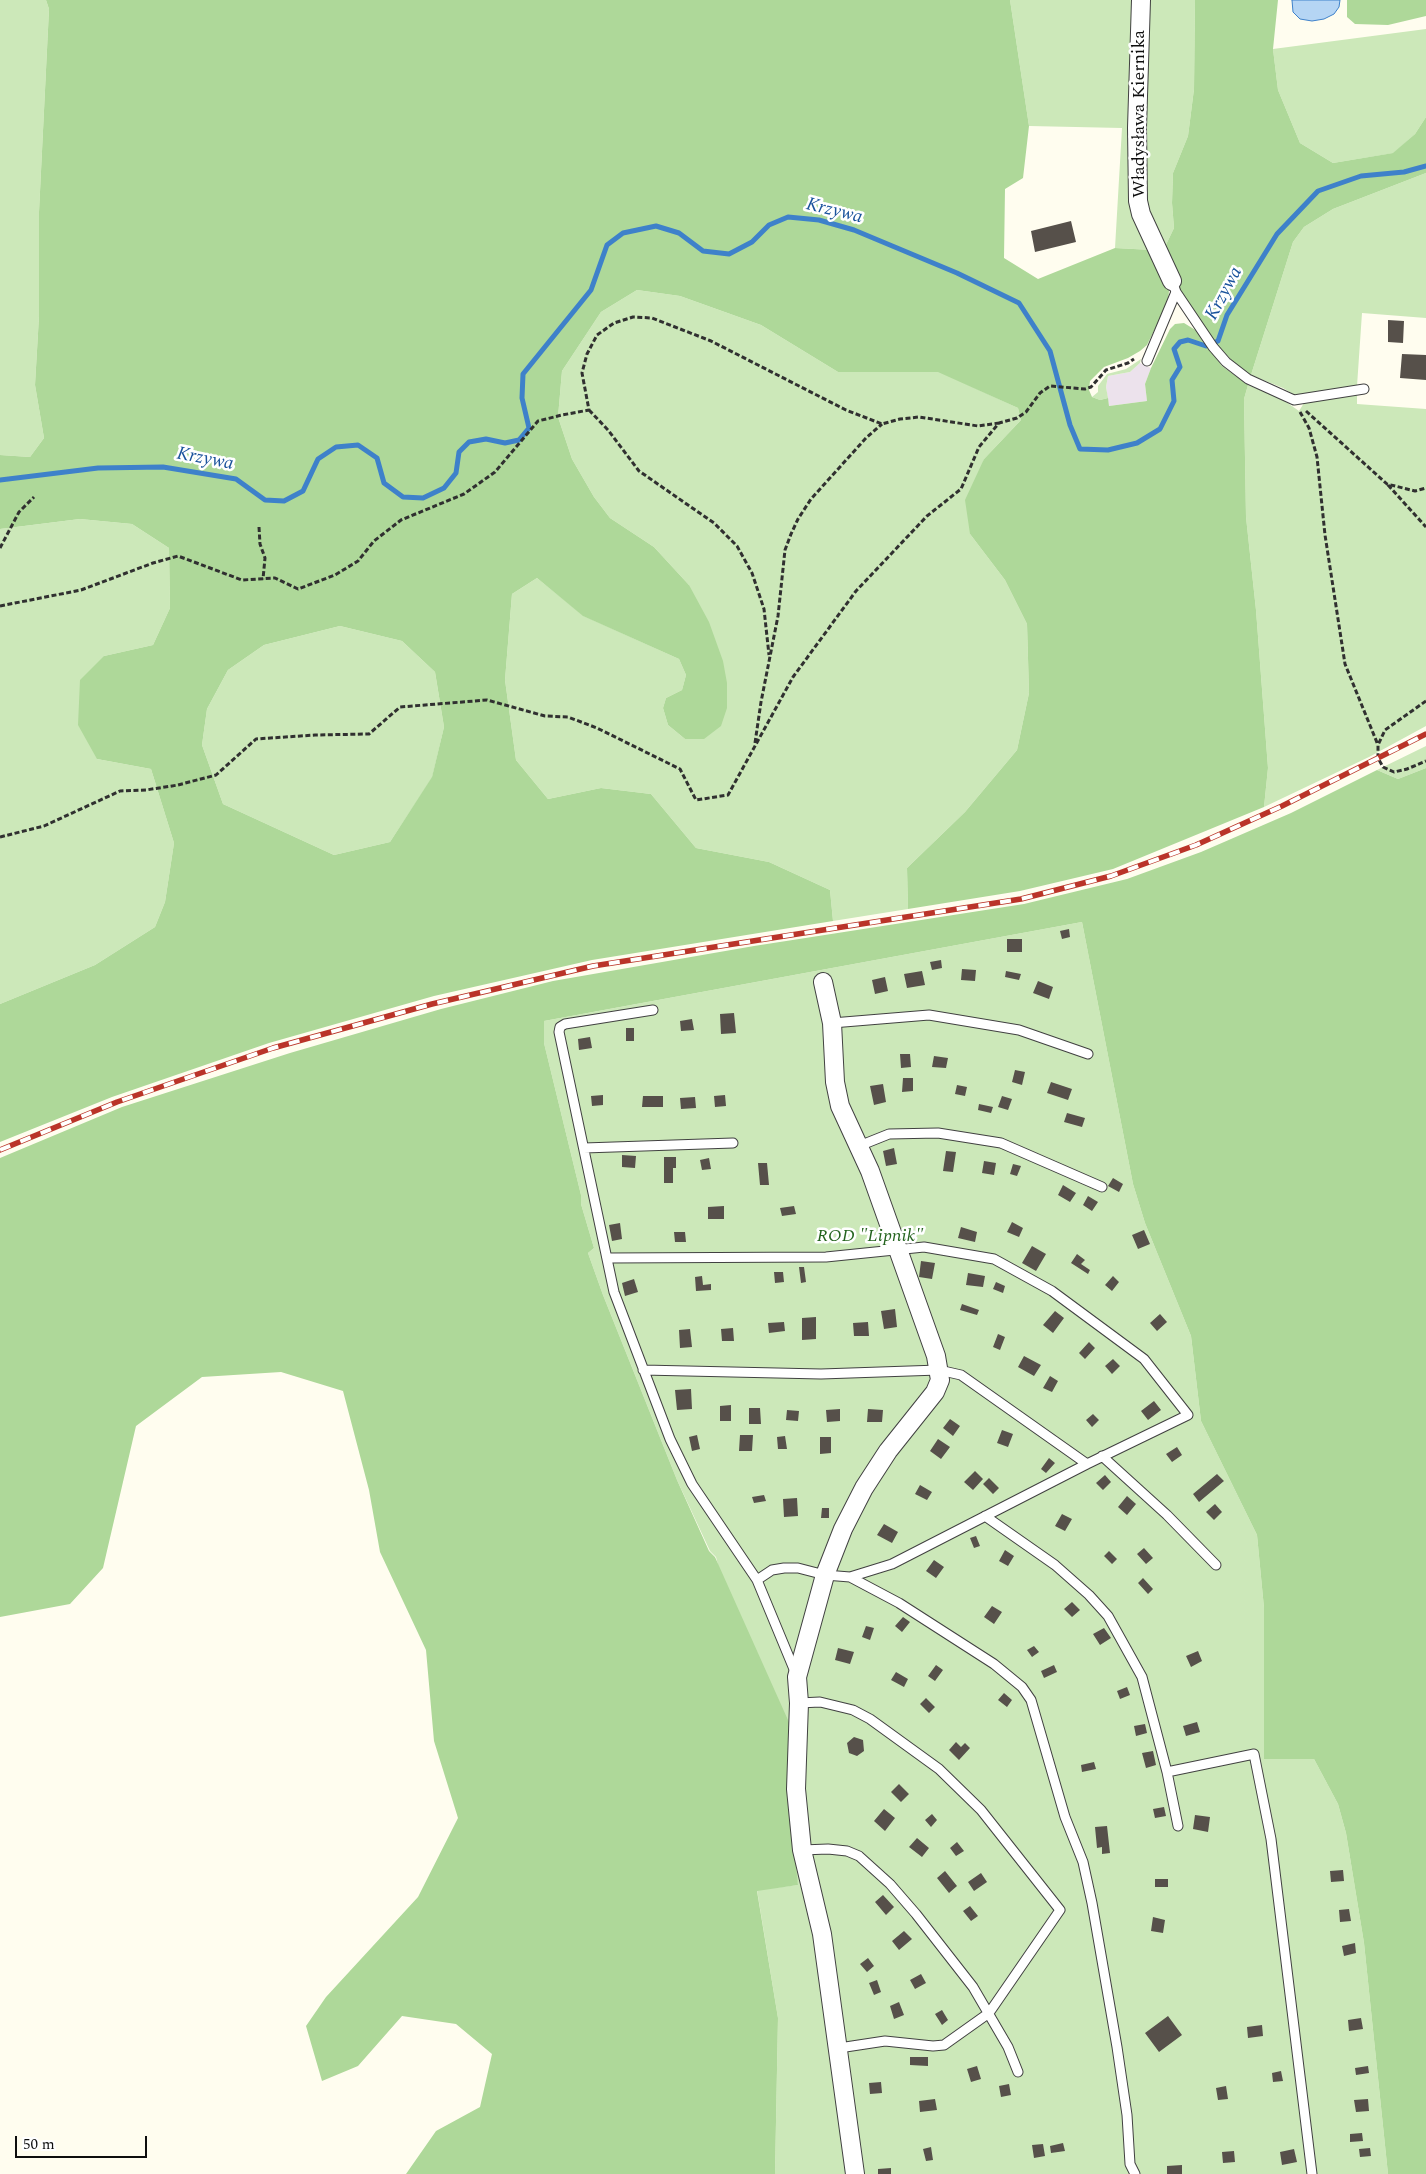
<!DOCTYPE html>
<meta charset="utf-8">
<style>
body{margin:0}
#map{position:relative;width:1426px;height:2174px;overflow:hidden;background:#fffdef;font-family:Spectral,serif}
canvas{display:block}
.scale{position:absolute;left:15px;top:2136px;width:132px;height:22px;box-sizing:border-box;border:2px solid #0e0e0e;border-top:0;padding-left:6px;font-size:15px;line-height:18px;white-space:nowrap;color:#0e0e0e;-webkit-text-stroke:4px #fff;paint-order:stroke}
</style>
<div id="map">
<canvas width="1426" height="2174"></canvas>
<div class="scale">50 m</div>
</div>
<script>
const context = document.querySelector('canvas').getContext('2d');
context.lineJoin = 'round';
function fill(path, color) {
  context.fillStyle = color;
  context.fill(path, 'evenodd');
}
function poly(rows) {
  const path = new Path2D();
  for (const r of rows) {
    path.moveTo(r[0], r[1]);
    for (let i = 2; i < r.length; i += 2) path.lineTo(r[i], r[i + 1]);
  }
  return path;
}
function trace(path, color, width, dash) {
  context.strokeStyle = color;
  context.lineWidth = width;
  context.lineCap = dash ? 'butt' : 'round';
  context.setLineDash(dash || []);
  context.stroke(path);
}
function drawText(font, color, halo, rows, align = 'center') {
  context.font = font + ' Spectral,serif';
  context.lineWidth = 5;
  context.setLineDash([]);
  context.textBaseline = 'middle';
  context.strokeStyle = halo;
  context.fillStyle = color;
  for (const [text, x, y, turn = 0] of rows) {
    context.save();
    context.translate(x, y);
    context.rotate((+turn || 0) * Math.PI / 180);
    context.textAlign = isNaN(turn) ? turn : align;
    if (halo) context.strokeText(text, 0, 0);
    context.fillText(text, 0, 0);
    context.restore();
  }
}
const industrial = poly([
 [1140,363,1151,368,1145,384,1147,401,1109,406,1106,387,1108,376,1130,372]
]);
const green = poly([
 [0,0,46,0,49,9,39,212,39,316,35,385,44,438,30,457,0,455],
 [1010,0,1137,0,1134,129,1152,250,1115,248,1122,128,1029,126],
 [1146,0,1195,0,1194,89,1188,136,1173,173,1172,203,1174,228,1163,251,1146,214,1142,128],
 [1426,29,1426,117,1415,134,1394,153,1333,163,1300,143,1278,90,1273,49],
 [1426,173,1426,318,1362,313,1357,386,1296,396,1283,388,1251,375,1293,242,1304,227,1333,209],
 [637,290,680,296,761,325,838,372,938,371,1018,408,1021,420,984,459,970,534,1005,580,1027,624,1029,693,1017,750,965,812,907,868,908,909,833,921,830,890,769,862,696,848,651,794,601,788,548,799,516,760,505,680,512,594,537,578,584,616,679,659,686,675,682,690,666,698,663,708,668,725,685,739,704,739,689,585,654,547,610,518,594,497,572,459,558,417,562,371,601,312],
 [1141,359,1140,363,1130,372,1108,376,1106,387,1108,398,1100,400,1092,397,1098,392,1098,386,1107,374,1126,369],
 [1248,385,1282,399,1299,411,1304,403,1357,395,1357,404,1426,409,1426,726,1369,757,1264,807,1268,768,1256,610,1246,517,1244,399],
 [80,519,132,524,169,548,170,608,153,645,104,656,97,759,151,769,174,843,165,902,155,927,95,965,0,1004,0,529],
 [340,626,402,641,435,672,444,727,432,778,390,842,334,855,223,804,202,745,207,709,228,670,264,645],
 [1426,746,1426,768,1398,779,1377,770],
 [1082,922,1133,1184,1145,1223,1191,1336,1201,1421,1257,1535,1264,1608,1264,1758,1314,1759,1338,1804,1346,1833,1364,1943,1388,2174,775,2174,778,2018,757,1890,798,1885,716,1557,710,1551,677,1480,603,1295,588,1253,594,1248,581,1204,581,1195,544,1043,544,1021]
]);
const forest = poly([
 [46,0,1010,0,1029,126,1023,178,1005,189,1004,258,1038,279,1115,248,1152,250,1165,277,1169,291,1168,302,1147,345,1140,351,1128,358,1104,367,1090,381,1089,390,1092,397,1100,400,1108,398,1109,406,1147,401,1145,384,1151,368,1170,329,1175,324,1184,323,1197,331,1222,366,1248,385,1244,399,1246,517,1256,610,1268,768,1264,807,1113,869,1020,891,908,909,907,868,965,812,1017,750,1029,693,1027,624,1005,580,970,534,965,500,984,459,1021,420,1018,408,938,372,838,372,761,325,680,296,637,290,601,312,562,371,558,417,572,459,594,497,610,518,654,547,689,585,709,622,723,661,727,683,727,708,721,726,704,739,685,739,668,725,663,708,666,698,682,690,686,675,679,659,583,616,537,578,512,594,505,680,516,760,548,799,601,788,651,794,696,848,769,862,830,890,833,921,592,960,434,996,269,1043,112,1097,0,1142,0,1004,95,965,155,927,165,902,174,843,151,769,97,759,78,725,80,680,104,656,153,645,170,608,169,548,132,524,80,519,0,529,0,455,30,457,44,438,35,385,39,316,39,212,49,9],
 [340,626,402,641,435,672,444,727,432,777,390,842,334,855,223,804,202,745,207,709,228,670,264,645],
 [1195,0,1278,0,1273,49,1278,90,1300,143,1333,163,1393,153,1415,134,1426,117,1426,173,1333,209,1304,227,1293,242,1251,375,1239,368,1215,343,1180,290,1163,251,1174,228,1172,203,1173,173,1188,136,1194,89],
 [1347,0,1426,0,1426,16,1388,25,1355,24,1347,17],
 [1426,768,1426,2174,1388,2174,1364,1943,1346,1833,1338,1804,1314,1759,1264,1759,1264,1608,1257,1535,1201,1421,1191,1336,1145,1223,1133,1184,1082,922,544,1021,544,1043,581,1195,581,1204,594,1248,588,1253,603,1295,677,1480,709,1551,715,1557,792,1729,795,1856,798,1885,757,1891,778,2018,775,2174,406,2174,436,2131,480,2107,492,2054,456,2024,402,2016,358,2066,322,2081,306,2026,326,1997,418,1897,458,1818,434,1741,426,1650,380,1552,369,1490,343,1391,281,1372,202,1377,136,1426,103,1568,70,1604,0,1617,0,1158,122,1107,290,1053,441,1009,553,981,754,946,1024,904,1127,879,1201,852,1291,813,1377,770,1398,779]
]);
const water = poly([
 [1292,0,1340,0,1339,7,1334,14,1324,19,1312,21,1300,19,1293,12,1292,0]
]);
const stream = poly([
 [0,480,98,468,163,467,236,479,265,500,284,501,303,491,318,459,336,447,358,445,377,458,384,483,403,497,423,498,444,488,456,473,459,452,469,442,486,439,505,443,519,440,529,428,522,398,523,374,591,290,607,245,623,233,656,226,679,233,703,251,729,254,752,242,769,225,788,217,819,220,854,230,957,273,1019,303,1050,351,1070,425,1080,449,1108,450,1137,443,1160,429,1174,401,1172,380,1180,367,1174,349,1180,342,1188,340,1206,346,1218,341,1227,315,1277,234,1318,191,1361,176,1404,172,1426,166]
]);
const building = poly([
 [1071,221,1076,242,1035,252,1031,231],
 [1388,320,1404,321,1403,343,1388,342],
 [1402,354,1426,355,1426,380,1400,378],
 [1069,929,1070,937,1062,939,1060,931],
 [1007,939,1022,939,1022,952,1007,952],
 [941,960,942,968,932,970,930,962],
 [962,969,976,970,975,981,961,980],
 [922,971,925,985,907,988,904,974],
 [1006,971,1021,974,1019,980,1005,977],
 [885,977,888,991,875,994,872,980],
 [1038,981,1053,987,1049,999,1033,993],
 [734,1013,736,1033,721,1034,720,1014],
 [692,1019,694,1030,681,1031,680,1021],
 [626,1028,634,1028,634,1041,626,1041],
 [590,1037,592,1048,579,1050,578,1039],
 [900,1054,910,1054,911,1067,901,1068],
 [934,1056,948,1058,946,1068,932,1067],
 [1015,1070,1025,1072,1022,1085,1012,1082],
 [903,1078,913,1078,913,1091,902,1092],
 [1051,1082,1072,1089,1068,1100,1047,1093],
 [883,1084,886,1102,874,1105,870,1086],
 [957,1085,967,1087,965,1096,955,1094],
 [603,1095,603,1105,592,1106,591,1096],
 [725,1095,726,1106,715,1107,714,1096],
 [643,1096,663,1096,663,1107,642,1107],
 [1002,1096,1012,1099,1008,1110,998,1107],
 [695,1097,696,1108,681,1109,680,1098],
 [979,1104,993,1107,991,1113,978,1110],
 [1067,1113,1085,1118,1082,1127,1064,1122],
 [894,1148,897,1164,886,1166,883,1151],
 [946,1151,956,1152,953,1172,943,1171],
 [622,1155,636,1156,635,1168,622,1167],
 [664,1157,676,1157,676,1168,673,1168,673,1183,664,1183],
 [709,1158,711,1169,702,1170,700,1160],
 [984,1161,996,1163,994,1175,982,1173],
 [758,1163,767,1163,769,1185,760,1185],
 [1013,1164,1021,1166,1017,1176,1010,1174],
 [1113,1178,1123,1184,1119,1192,1108,1186],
 [1063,1185,1076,1193,1070,1202,1058,1195],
 [1088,1196,1098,1202,1092,1211,1083,1205],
 [724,1206,724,1219,708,1219,708,1207],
 [794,1206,796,1214,782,1216,780,1208],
 [1012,1222,1023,1228,1019,1237,1007,1232],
 [620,1223,622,1239,612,1241,609,1225],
 [961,1227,977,1232,975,1242,958,1238],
 [1144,1230,1150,1244,1138,1249,1132,1235],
 [674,1232,685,1232,686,1242,675,1242],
 [1032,1246,1046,1254,1036,1271,1022,1263],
 [1077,1254,1085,1260,1081,1264,1090,1270,1088,1274,1071,1263],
 [921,1261,935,1263,932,1279,919,1277],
 [799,1267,804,1267,806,1282,801,1283],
 [774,1272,783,1272,784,1282,775,1283],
 [968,1273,985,1276,983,1287,966,1285],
 [702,1276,703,1285,711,1284,711,1290,696,1291,695,1277],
 [1113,1276,1119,1282,1112,1291,1105,1285],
 [634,1279,638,1292,625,1296,622,1283],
 [996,1282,1005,1286,1003,1293,993,1289],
 [962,1304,979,1310,977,1315,960,1310],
 [895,1309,897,1327,884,1329,881,1311],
 [1055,1311,1064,1318,1053,1333,1043,1325],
 [1160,1314,1167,1322,1157,1331,1150,1323],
 [816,1317,816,1339,802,1340,802,1318],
 [784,1322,785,1331,769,1333,768,1323],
 [868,1322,869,1336,854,1336,853,1323],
 [733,1328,734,1341,722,1341,721,1329],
 [690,1329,692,1347,680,1348,679,1330],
 [998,1334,1005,1337,1000,1350,993,1347],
 [1089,1342,1095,1348,1085,1359,1079,1353],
 [1024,1356,1041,1365,1034,1376,1018,1367],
 [1113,1359,1120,1366,1112,1374,1105,1366],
 [1050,1376,1058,1381,1052,1392,1043,1388],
 [691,1389,692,1409,677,1410,675,1390],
 [1154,1401,1161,1410,1148,1420,1141,1411],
 [731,1405,731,1421,720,1421,720,1406],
 [749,1408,760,1408,761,1424,749,1424],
 [840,1409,840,1421,827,1422,826,1410],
 [868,1409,883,1410,882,1422,867,1422],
 [787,1410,799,1411,798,1421,786,1420],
 [1093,1414,1099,1420,1092,1427,1086,1420],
 [950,1419,960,1426,953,1436,943,1428],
 [1002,1430,1013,1434,1008,1447,997,1443],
 [697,1435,700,1449,692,1451,689,1437],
 [740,1435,753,1435,752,1451,739,1451],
 [785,1436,787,1449,778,1449,777,1437],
 [820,1437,831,1437,831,1453,820,1454],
 [938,1439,950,1447,941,1459,930,1451],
 [1177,1447,1182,1455,1172,1462,1166,1454],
 [1049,1458,1055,1463,1046,1473,1041,1469],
 [975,1471,983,1479,973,1490,964,1482],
 [1217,1474,1224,1481,1199,1502,1193,1494],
 [1105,1475,1111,1482,1103,1490,1096,1483],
 [989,1478,999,1488,993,1494,983,1484],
 [920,1485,932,1492,927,1500,915,1494],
 [764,1495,766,1501,754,1503,752,1497],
 [1127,1496,1136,1504,1127,1515,1118,1507],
 [797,1498,798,1516,784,1517,783,1499],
 [1215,1504,1222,1512,1214,1520,1206,1512],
 [822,1508,829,1508,829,1518,821,1518],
 [1062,1514,1072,1519,1065,1531,1055,1526],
 [884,1524,898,1532,892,1543,877,1535],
 [976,1536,980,1546,974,1548,970,1538],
 [1144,1548,1153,1558,1146,1564,1137,1554],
 [1005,1550,1014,1556,1008,1566,999,1561],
 [1109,1551,1117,1559,1112,1564,1104,1556],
 [934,1560,944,1567,936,1578,926,1571],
 [1143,1578,1153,1589,1148,1594,1138,1583],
 [1072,1602,1080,1610,1072,1617,1064,1609],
 [992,1606,1002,1612,994,1624,984,1617],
 [903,1617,910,1622,902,1632,895,1626],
 [866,1626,874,1628,870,1640,862,1637],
 [1104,1628,1111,1638,1100,1645,1093,1634],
 [1034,1646,1039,1652,1032,1657,1027,1650],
 [838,1648,854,1652,850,1664,835,1660],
 [1198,1651,1202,1661,1191,1667,1186,1656],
 [936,1665,943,1670,935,1681,928,1676],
 [1054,1665,1057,1672,1044,1678,1041,1671],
 [896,1672,908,1679,904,1687,891,1680],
 [1127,1687,1130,1695,1120,1699,1117,1691],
 [1004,1693,1012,1700,1007,1707,998,1700],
 [926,1698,935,1707,929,1713,920,1704],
 [1197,1722,1200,1732,1186,1736,1183,1726],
 [1145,1724,1147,1733,1136,1736,1134,1726],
 [854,1737,863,1740,864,1751,857,1756,849,1753,847,1743],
 [956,1742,961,1747,965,1743,970,1748,959,1760,949,1750],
 [1153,1751,1156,1765,1146,1768,1142,1753],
 [1094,1762,1096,1769,1082,1772,1081,1765],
 [899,1784,909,1794,901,1802,891,1792],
 [1164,1807,1166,1816,1155,1818,1153,1809],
 [884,1809,895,1818,885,1831,874,1821],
 [932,1814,937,1820,931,1827,925,1820],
 [1195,1815,1210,1817,1208,1832,1193,1829],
 [1107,1826,1110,1853,1102,1854,1102,1847,1097,1848,1095,1827],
 [917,1838,929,1848,922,1857,909,1847],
 [957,1842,964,1851,956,1856,950,1848],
 [1343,1870,1344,1881,1331,1882,1330,1871],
 [945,1871,957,1886,949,1893,937,1878],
 [981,1873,987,1882,974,1891,968,1882],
 [1155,1879,1168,1879,1168,1887,1155,1887],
 [883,1895,894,1907,886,1915,875,1902],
 [970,1906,978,1916,971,1921,963,1911],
 [1349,1909,1351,1921,1340,1922,1339,1910],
 [1153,1917,1165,1920,1163,1933,1151,1931],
 [904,1931,912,1939,899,1950,892,1941],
 [1355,1943,1356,1953,1344,1956,1342,1946],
 [868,1958,874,1966,867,1972,860,1964],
 [921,1974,926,1983,915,1989,910,1980],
 [877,1980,881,1992,874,1995,869,1983],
 [899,2002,904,2015,894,2019,890,2006],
 [942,2010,948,2020,942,2025,935,2014],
 [1168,2016,1182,2035,1159,2052,1145,2033],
 [1361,2018,1363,2029,1349,2031,1348,2020],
 [1262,2025,1263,2036,1248,2038,1247,2027],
 [910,2057,928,2057,928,2066,910,2065],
 [977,2066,981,2079,971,2082,967,2069],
 [1368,2066,1369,2073,1356,2075,1355,2068],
 [1281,2071,1283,2081,1273,2082,1272,2073],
 [881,2082,882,2093,870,2094,869,2083],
 [1009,2084,1011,2095,1001,2097,999,2086],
 [1226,2086,1228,2099,1218,2100,1216,2088],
 [935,2099,937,2110,920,2112,919,2101],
 [1368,2099,1369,2111,1356,2112,1354,2100],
 [1362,2133,1363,2141,1350,2142,1350,2134],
 [1063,2143,1065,2151,1051,2153,1050,2146],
 [1043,2144,1045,2156,1034,2158,1032,2145],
 [931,2147,933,2160,926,2161,923,2149],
 [1370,2148,1371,2156,1360,2157,1359,2149],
 [1294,2149,1297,2162,1282,2165,1280,2152],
 [1234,2151,1235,2162,1223,2163,1222,2152],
 [1182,2165,1182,2174,1167,2174,1167,2166],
 [891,2168,891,2174,878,2174,878,2169]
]);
const path = poly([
 [589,410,608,430,639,471,714,523,737,546,752,573,764,609,769,655],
 [1306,411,1387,484,1415,491,1426,488],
 [1300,412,1309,428,1317,457,1325,535,1345,664,1378,745],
 [1388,485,1426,527],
 [259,527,260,544,265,558,263,579],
 [0,548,19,512,34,497],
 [0,606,81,590,153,563,178,556,242,580,275,578,298,589,335,575,358,561,374,541,401,520,464,494,495,472,538,421,562,415,589,410,582,373,587,354,597,335,614,323,633,317,652,318,711,341,846,410,882,424,900,419,919,417,978,426,999,423],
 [1426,701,1385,730,1378,745,1378,758,1383,767,1394,772,1407,769,1426,761],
 [755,743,761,702,778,616,785,550,791,534,798,519,811,499,866,438,882,424],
 [0,837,44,826,120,791,146,790,178,785,216,775,256,739,315,735,369,734,400,707,487,700,545,716,568,717,597,728,680,769,696,800,728,795,793,677,856,591,927,516,961,489,979,447,999,423,1017,418,1026,412,1040,393,1050,386,1085,389,1091,387,1106,370,1128,363,1134,359]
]);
const lane = poly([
 [1172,281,1176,292,1213,347,1226,362,1248,379,1294,400,1364,389],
 [1147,361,1176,292],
 [653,1010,565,1024,560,1027,559,1032,614,1292,670,1439,692,1484,757,1580,796,1674],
 [832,1023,929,1015,1019,1030,1088,1054],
 [859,1146,889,1134,938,1133,1001,1143,1102,1187],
 [584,1148,733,1143],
 [608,1258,826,1257,924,1247,994,1259,1052,1291,1144,1359,1188,1415,1087,1464,892,1564,850,1577],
 [643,1370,821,1374,939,1370,961,1375,1087,1464],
 [1102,1456,1167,1515,1216,1565],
 [985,1516,1055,1565,1089,1595,1108,1616,1142,1677,1167,1772,1178,1826],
 [757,1580,772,1570,784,1568,798,1568,825,1575,850,1577,899,1603,994,1664,1022,1687,1031,1700,1065,1817,1083,1862,1092,1903,1117,2047,1127,2115,1130,2164,1135,2174],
 [799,1703,820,1702,853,1710,870,1719,939,1769,981,1810,1060,1910,989,2013,944,2045,933,2046,885,2041,839,2048],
 [1167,1772,1254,1754,1271,1839,1312,2174],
 [802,1850,828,1849,847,1851,859,1856,890,1884,916,1914,973,1987,1008,2047,1018,2072]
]);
const street = poly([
 [1141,0,1137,128,1138,201,1141,214,1172,281],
 [823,982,832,1023,835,1082,840,1106,870,1171,936,1356,940,1380,935,1392,888,1451,864,1488,843,1529,825,1575,797,1677,799,1703,796,1789,802,1850,822,1934,855,2174]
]);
const rail = poly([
 [0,1150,117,1102,273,1048,432,1004,593,966,1021,899,1111,876,1196,845,1282,806,1426,734]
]);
const streetNames = [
 ["Władysława Kiernika",1140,114,-90]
];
const parkNames = [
 ["ROD \"Lipnik\"",870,1237]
];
const waterNames = [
 ["Krzywa",834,212,14],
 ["Krzywa",1225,294,-62],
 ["Krzywa",205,460,11]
];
fill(industrial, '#ece2ec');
fill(green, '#cce8b9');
fill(forest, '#aed899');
fill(water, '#b5d5f4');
trace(water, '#3e81ca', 1);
trace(stream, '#3e81ca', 5);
fill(building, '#56504a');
trace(lane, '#414141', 11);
trace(street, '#414141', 20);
trace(path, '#303030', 3, [5, 2.5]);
trace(lane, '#fff', 9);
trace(street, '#fff', 18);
trace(rail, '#ba3429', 5.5);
trace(rail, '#fff', 4, [11]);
drawText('18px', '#0e0e0e', '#fff', streetNames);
drawText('italic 18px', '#25641f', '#fff', parkNames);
drawText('italic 19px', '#1a539c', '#fff', waterNames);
</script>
